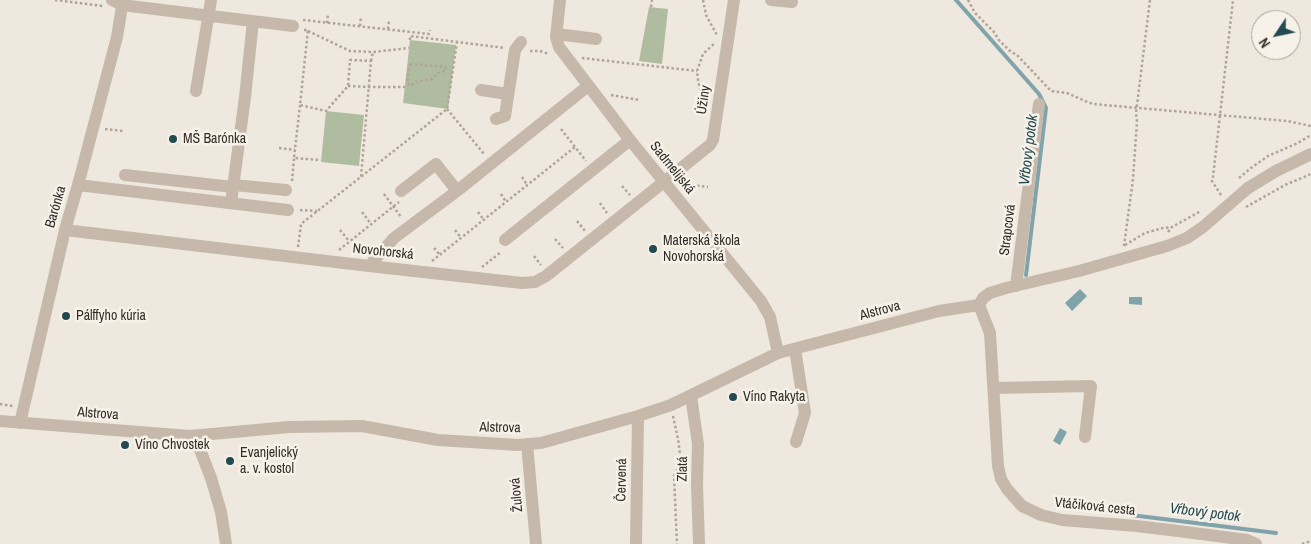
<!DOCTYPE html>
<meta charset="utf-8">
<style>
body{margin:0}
#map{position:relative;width:1311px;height:544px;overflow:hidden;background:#efe8de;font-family:"Archivo Narrow",sans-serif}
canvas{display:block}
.north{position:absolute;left:1251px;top:10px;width:50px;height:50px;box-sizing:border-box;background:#f7f2e9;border:1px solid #a9a49c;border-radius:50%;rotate:236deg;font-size:14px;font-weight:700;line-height:20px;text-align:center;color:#342e29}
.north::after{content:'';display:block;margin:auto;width:18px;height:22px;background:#244a51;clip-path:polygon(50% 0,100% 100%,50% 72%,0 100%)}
</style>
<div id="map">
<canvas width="1311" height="544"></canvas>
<div class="north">N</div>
</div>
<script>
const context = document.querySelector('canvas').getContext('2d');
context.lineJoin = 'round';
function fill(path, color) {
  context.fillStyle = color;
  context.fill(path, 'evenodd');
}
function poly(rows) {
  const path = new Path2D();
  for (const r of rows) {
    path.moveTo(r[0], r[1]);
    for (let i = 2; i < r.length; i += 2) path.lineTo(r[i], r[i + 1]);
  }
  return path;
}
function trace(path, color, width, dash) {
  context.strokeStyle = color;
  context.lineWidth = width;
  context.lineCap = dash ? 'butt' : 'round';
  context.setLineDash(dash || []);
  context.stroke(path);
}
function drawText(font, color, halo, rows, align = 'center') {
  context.font = font + ' "Archivo Narrow",sans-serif';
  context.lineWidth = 5;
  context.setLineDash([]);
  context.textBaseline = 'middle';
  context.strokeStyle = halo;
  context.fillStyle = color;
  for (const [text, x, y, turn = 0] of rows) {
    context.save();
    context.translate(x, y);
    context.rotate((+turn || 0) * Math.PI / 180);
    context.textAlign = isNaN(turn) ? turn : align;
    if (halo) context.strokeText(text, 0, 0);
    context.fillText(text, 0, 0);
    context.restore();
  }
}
const green = poly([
 [649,7,668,9,662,64,639,61],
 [410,40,456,45,448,109,403,103],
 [326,111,364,115,359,166,321,162]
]);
const water = poly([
 [1080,289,1087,296,1072,311,1065,303],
 [1129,297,1142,297,1142,305,1129,304],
 [1060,428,1067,432,1060,445,1053,441]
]);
const stream = poly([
 [956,0,1039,94,1046,108,1026,275],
 [1131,515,1276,533]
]);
const path = poly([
 [55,0,103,6],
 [703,0,706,15,717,35],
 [968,0,975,13,994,32,999,40,1011,52,1017,55,1051,91,1067,93,1085,101,1093,104,1287,121,1311,126],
 [651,7,652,0],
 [303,20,429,34,430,30],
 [327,23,328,14],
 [360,26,361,17],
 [388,29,389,21],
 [304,30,308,30,300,105,326,111,348,86,350,60,371,61,361,177],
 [308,31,350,51,373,52,409,48],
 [410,40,410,36,505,48],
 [530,51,540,51,549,54],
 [582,58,697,71],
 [371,61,373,52],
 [410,64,445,67,446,70,445,71,438,73,432,79,418,81,410,86,407,82,410,64],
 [348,86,369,87,405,87],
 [611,95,639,100],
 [706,99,700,89,698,80,697,71,703,54,715,43],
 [300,105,294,158,320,160],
 [447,109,484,154],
 [105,129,123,131],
 [561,129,586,161],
 [279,148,295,150],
 [522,177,527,185],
 [1239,178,1251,168,1268,156,1298,143,1311,135],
 [292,181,294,158],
 [682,184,708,187],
 [622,186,630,195],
 [384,194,401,217],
 [501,194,506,202],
 [1221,195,1212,181,1213,177,1233,0],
 [600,203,607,213],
 [1246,207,1285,185,1311,174],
 [300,210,317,211],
 [362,212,371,224],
 [478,212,484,220],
 [577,221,585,231],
 [340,230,349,241],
 [455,230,461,238],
 [1168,232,1172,227,1201,211],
 [555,239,563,248],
 [1125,245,1145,233,1163,228,1172,227],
 [1124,246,1133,179,1137,121,1136,113,1150,0],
 [298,247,301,224,447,109,457,42],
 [434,248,440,255],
 [339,250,399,202],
 [534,256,541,265],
 [432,261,575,147],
 [482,267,501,252],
 [0,404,13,406],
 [673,416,678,439,681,462,674,476,677,544],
 [1302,544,1311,541]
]);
const minor = poly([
 [112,0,122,5,293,26],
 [560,0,556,37,559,47,630,140,761,301,770,317,778,353],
 [771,0,792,2],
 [557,34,596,39],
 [481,90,508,94],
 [196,91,211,0],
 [496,119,505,116,515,50,521,42],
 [125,175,233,187],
 [78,185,288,210],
 [234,185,286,190],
 [401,191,436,164,457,191],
 [231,203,245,97,253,21],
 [65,230,369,266,522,283,535,282,546,276,710,145,713,140,734,0],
 [505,240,630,140],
 [369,266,394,238,457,191,588,86],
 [1016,286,1039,104],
 [979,305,990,333,998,466,1001,479,1007,489,1022,506,1041,515,1062,520,1136,526,1178,531,1247,540,1256,544],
 [979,305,983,298,990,293,1006,288,1079,271,1167,246,1187,238,1203,227,1248,188,1276,171,1311,154],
 [795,349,805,413,796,442],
 [994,388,1091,386,1085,437],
 [691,396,698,444,697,485,699,544],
 [0,421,190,436,289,427,362,426,438,440,518,445,541,443,638,416,671,405,778,353,939,311,979,305],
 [20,423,65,230,78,185,117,37,123,0],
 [190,436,199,447,211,478,221,512,226,544],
 [527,444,536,544],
 [636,544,638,416]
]);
const markers = [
 [173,139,5,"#244a51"],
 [653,249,5,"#244a51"],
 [66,316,5,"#244a51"],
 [733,397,5,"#244a51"],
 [125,445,5,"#244a51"],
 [230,461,5,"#244a51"]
];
const streetNames = [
 ["Úžiny",704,100,-81],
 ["Sadmelijská",672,168,51],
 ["Barónka",56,207,-74],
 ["Strapcová",1008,230,-83],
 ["Novohorská",383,252,6],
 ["Alstrova",880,311,-15],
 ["Alstrova",98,414,4],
 ["Alstrova",500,428,1],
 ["Zlatá",683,469,-89],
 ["Červená",622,480,-89],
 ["Žulová",517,495,-95],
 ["Vtáčiková cesta",1095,507,6]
];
const poiNames = [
 ["MŠ Barónka",183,139],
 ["Materská škola",663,241],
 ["Novohorská",663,257],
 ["Pálffyho kúria",76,316],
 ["Víno Rakyta",743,397],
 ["Víno Chvostek",135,445],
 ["Evanjelický",240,453],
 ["a. v. kostol",240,469]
];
const waterNames = [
 ["Vŕbový potok",1029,150,-83],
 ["Vŕbový potok",1205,513,7]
];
fill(green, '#b0bc9f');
fill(water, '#80a4a9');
trace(stream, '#80a4a9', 4);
trace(path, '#b1a495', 2.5, [2.5, 2.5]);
trace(minor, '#c6b9ab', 12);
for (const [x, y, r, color] of markers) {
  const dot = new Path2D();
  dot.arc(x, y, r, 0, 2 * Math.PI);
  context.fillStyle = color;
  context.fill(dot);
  trace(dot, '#f7f2e9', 2);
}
drawText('14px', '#342e29', '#f7f2e9', streetNames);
drawText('14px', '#342e29', '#f7f2e9', poiNames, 'left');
drawText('italic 15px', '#244a51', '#f7f2e9', waterNames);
</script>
